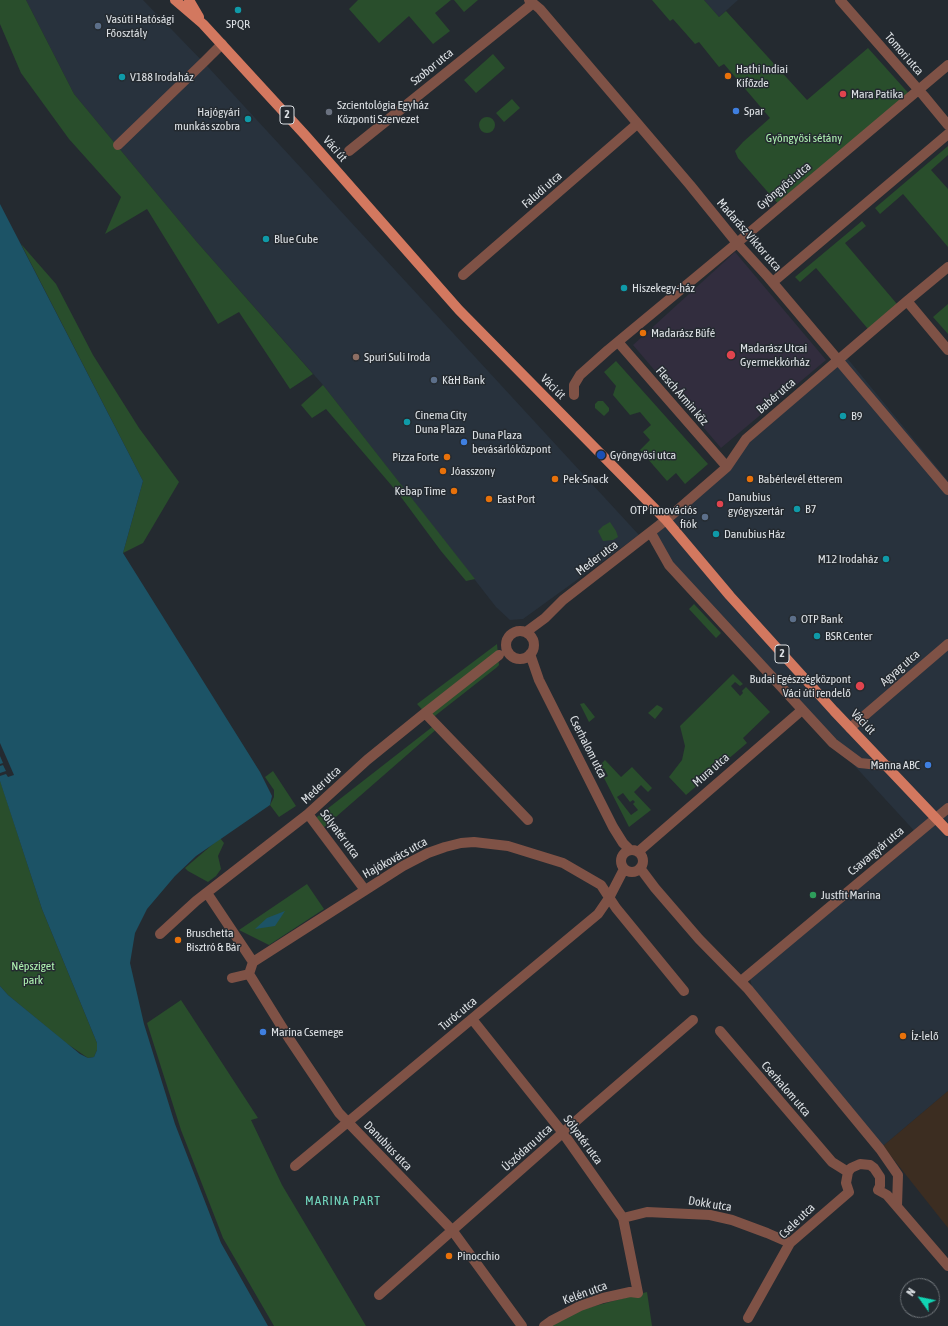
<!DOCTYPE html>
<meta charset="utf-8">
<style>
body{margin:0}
#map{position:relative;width:948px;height:1326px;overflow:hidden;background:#242a30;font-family:"Asap Condensed",sans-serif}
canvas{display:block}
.north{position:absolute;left:900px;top:1278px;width:40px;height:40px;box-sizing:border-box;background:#242a30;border:1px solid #6e7378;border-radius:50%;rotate:303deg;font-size:11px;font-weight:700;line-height:16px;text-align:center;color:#dce0e4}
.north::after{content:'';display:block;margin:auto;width:14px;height:18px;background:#11d5b4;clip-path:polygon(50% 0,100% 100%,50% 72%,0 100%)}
</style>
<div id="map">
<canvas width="948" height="1326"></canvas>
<div class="north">N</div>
</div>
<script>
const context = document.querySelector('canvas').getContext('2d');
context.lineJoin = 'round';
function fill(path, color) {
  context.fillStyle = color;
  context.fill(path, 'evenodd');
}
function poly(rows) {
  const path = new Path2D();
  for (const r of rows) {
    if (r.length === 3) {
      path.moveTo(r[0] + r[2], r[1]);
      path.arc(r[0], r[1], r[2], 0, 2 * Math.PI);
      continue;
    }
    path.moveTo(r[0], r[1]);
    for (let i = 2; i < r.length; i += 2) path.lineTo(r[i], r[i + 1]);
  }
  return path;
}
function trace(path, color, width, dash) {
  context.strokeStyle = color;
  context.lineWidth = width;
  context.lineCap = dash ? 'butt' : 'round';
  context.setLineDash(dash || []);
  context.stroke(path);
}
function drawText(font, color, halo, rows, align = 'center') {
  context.font = font + ' "Asap Condensed",sans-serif';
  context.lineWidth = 3;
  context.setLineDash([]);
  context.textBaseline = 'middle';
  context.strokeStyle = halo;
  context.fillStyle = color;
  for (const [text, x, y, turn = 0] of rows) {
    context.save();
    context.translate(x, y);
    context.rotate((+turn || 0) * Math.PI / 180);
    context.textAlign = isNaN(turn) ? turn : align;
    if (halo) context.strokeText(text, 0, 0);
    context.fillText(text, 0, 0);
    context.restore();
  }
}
const built = poly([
 [26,0,143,0,209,68,639,535,523,619,510,620,496,607,323,385,196,241,74,94],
 [704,0,738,0,719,17],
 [847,358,948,481,948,1091,883,1146,752,987,750,978,919,836,651,544,670,510]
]);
const industrial = poly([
 [948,1091,948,1228,883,1146]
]);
const medical = poly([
 [735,252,826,360,721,448,633,345]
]);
const green = poly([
 [0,0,26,0,74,94,196,241,313,374,290,389,239,312,218,324,147,209,105,234,121,197,69,139,21,73,0,24],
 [358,0,451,0,435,13,450,31,433,44,409,16,379,43,349,9],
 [454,0,478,0,464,12],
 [652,0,704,0,719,17,726,11,807,100,868,48,911,96,780,206,738,158,735,151,743,142,770,118,724,64,719,67,699,42,695,44,673,19,670,21],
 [493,54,505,68,476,93,464,80],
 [512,99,520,108,504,122,496,113],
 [487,125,8],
 [948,146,948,155,931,170,948,189,948,247,903,194,880,214,875,208],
 [862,221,866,226,845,243,897,304,868,329,816,268,800,282,795,277],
 [21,244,56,284,93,355,139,428,179,482,143,543,123,553,143,481],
 [948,304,948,334,933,317],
 [616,361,708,464,685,484,676,473,667,481,640,450,650,440,643,432,651,425,640,412,630,415,613,395,616,386,604,372],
 [323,385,475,579,466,581,441,551,398,493,326,409,312,418,301,405],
 [598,401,603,401,609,408,609,411,604,416,595,408,595,404],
 [610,522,616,531,618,537,613,540,603,541,598,531,603,526],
 [694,604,721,633,716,638,689,609],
 [497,644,499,665,496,668,431,719,417,704],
 [733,674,743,684,740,686,735,682,731,686,740,696,743,693,742,691,746,687,770,712,743,738,747,743,686,795,669,777,682,760,685,746,680,726],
 [584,703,595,717,589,722,580,704],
 [657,705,661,707,663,709,655,719,648,713],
 [436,724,439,727,321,830,313,820],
 [605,760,621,777,632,767,652,788,648,792,641,785,634,792,651,810,629,827,604,778,608,776,604,768,600,770,598,767],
 [623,793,630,802,633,800,635,802,633,804,638,810,631,815,617,797],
 [273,771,296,806,279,817,270,805,274,797,274,790,265,777],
 [0,780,42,909,97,1043,97,1050,94,1057,88,1058,66,1043,8,995,0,986],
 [220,838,224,843,218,856,221,869,216,876,208,882,188,871,185,868],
 [307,884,324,909,269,945,239,930],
 [181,1000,258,1118,251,1120,282,1185,366,1326,274,1326,223,1238,181,1130,147,1023],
 [647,1292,652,1326,550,1326,580,1310]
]);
const water = poly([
 [0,204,143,481,123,553,260,772,272,796,270,805,196,856,175,876,147,909,135,933,130,963,144,1024,175,1124,221,1243,268,1326,0,1326,0,986,8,995,80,1054,88,1058,94,1057,97,1050,97,1043,42,909,0,781],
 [285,911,275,926,255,929,267,918]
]);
const pier = poly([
 [0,743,14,775,8,777,6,774,0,776,0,773,6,771,3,765,0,766,0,764,3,763,0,756]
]);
const street = poly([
 [529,0,540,9,690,185,737,243,768,277,948,490],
 [840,0,924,96,948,125],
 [118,145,205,61,222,44],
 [349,151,532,4],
 [463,275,637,124],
 [773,282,948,134],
 [907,301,948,350],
 [618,342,727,467],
 [574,395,574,385,580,375,608,350,737,243,948,65],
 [651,533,669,565,833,743,860,763,888,766],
 [520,645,14],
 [526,632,545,618,563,600,666,520,727,467,746,439,907,301,948,267],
 [530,654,539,680,613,827,623,843,630,850],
 [425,713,528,820],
 [850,728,948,644],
 [308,814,365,890],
 [632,861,11],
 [638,852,802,710],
 [640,868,655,888,699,939,748,989,880,1149,898,1175,897,1206],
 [207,893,253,962],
 [160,934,196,901,308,814,367,760,425,713,499,655],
 [249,974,290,1040,339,1113,452,1230,522,1326],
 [232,978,249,974,253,962,403,866,428,853,445,847,461,843,474,842,508,846,563,863,601,885,616,908,684,991],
 [741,981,948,808],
 [472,1019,563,1133,623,1218,638,1293,630,1292,603,1298,580,1306,551,1321,544,1326],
 [720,1031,832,1162,848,1172],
 [295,1166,598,914,609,898,624,869],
 [623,1218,647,1212,710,1215,732,1220,767,1233,790,1243],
 [379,1295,584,1114,693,1020],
 [748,1318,790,1243,849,1192,846,1183,848,1172,851,1168,860,1164,870,1165,874,1168,880,1177,880,1186,878,1190,887,1195,948,1266]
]);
const primary = poly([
 [175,0,203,24,305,135,459,310,666,520,730,596,834,711,948,831],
 [189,0,199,17]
]);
const markers = [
 [238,10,4,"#0f9aa8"],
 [98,26,4,"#5c6f8a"],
 [728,76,4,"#e8710a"],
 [122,77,4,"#0f9aa8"],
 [843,94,4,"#e0444e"],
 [736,111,4,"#3f7fe0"],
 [329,112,4,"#6b7280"],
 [248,119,4,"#0f9aa8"],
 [266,239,4,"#0f9aa8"],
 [624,288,4,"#0f9aa8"],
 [643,333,4,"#e8710a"],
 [731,355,5,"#e0444e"],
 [356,357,4,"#8d6e63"],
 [434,380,4,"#5c6f8a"],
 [843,416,4,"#0f9aa8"],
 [407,422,4,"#0f9aa8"],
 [464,442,4,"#3f7fe0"],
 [601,455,5,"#1a4fb4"],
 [447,457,4,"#e8710a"],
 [443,471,4,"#e8710a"],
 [555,479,4,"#e8710a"],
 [750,479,4,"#e8710a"],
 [454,491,4,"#e8710a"],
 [489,499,4,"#e8710a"],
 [720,504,4,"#e0444e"],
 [797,509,4,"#0f9aa8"],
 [705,517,4,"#5c6f8a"],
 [716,534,4,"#0f9aa8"],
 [886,559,4,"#0f9aa8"],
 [793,619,4,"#5c6f8a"],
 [817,636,4,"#0f9aa8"],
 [860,686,5,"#e0444e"],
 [928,765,4,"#3f7fe0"],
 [813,895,4,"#2e9e5b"],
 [178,940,4,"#e8710a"],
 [263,1032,4,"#3f7fe0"],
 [903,1036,4,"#e8710a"],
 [449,1256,4,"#e8710a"]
];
const shields = [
 [287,115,14],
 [782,654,14]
];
const shieldNames = [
 ["2",287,115],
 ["2",782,654]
];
const poiNames = [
 ["Vasúti Hatósági",106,19],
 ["Főosztály",106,33],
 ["SPQR",238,24,"center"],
 ["Hathi Indiai",736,69],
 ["Kifőzde",736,83],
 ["V188 Irodaház",130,77],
 ["Mara Patika",851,94],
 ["Szcientológia Egyház",337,105],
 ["Központi Szervezet",337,119],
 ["Spar",744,111],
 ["Hajógyári",240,112,"right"],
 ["munkás szobra",240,126,"right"],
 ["Blue Cube",274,239],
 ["Hiszekegy-ház",632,288],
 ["Madarász Büfé",651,333],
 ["Madarász Utcai",740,348],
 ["Gyermekkórház",740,362],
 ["Spuri Suli Iroda",364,357],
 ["K&H Bank",442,380],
 ["Cinema City",415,415],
 ["Duna Plaza",415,429],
 ["B9",851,416],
 ["Duna Plaza",472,435],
 ["bevásárlóközpont",472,449],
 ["Gyöngyösi utca",610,455],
 ["Pizza Forte",439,457,"right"],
 ["Jóasszony",451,471],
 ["Pek-Snack",563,479],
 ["Babérlevél étterem",758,479],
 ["Kebap Time",446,491,"right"],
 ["Danubius",728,497],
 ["gyógyszertár",728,511],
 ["East Port",497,499],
 ["B7",805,509],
 ["OTP innovációs",697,510,"right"],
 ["fiók",697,524,"right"],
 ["Danubius Ház",724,534],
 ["M12 Irodaház",878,559,"right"],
 ["OTP Bank",801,619],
 ["BSR Center",825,636],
 ["Budai Egészségközpont",851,679,"right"],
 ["Váci úti rendelő",851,693,"right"],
 ["Manna ABC",920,765,"right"],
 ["Justfit Marina",821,895],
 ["Bruschetta",186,933],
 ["Bisztró & Bár",186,947],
 ["Marina Csemege",271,1032],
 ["Íz-lelő",911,1036],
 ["Pinocchio",457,1256]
];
const streetNames = [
 ["Tomori utca",904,54,49],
 ["Szobor utca",432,67,-39],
 ["Váci út",335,149,49],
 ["Gyöngyösi utca",784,186,-40],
 ["Faludi utca",542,190,-41],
 ["Madarász Viktor utca",749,235,49],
 ["Váci út",553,387,45],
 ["Flesch Ármin köz",682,396,49],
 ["Babér utca",776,396,-41],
 ["Meder utca",597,558,-37],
 ["Agyag utca",900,668,-41],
 ["Váci út",863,722,46],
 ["Cserhalom utca",588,747,63],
 ["Mura utca",711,770,-41],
 ["Meder utca",321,785,-43],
 ["Sólyatér utca",340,834,53],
 ["Csavargyár utca",876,851,-40],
 ["Hajókovács utca",395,858,-29],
 ["Turóc utca",458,1014,-40],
 ["Cserhalom utca",786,1089,49],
 ["Sólyatér utca",583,1140,54],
 ["Danubius utca",388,1146,46],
 ["Úszódaru utca",527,1148,-42],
 ["Dokk utca",710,1204,9],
 ["Csele utca",797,1221,-44],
 ["Kelén utca",585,1293,-20]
];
const parkNames = [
 ["Gyöngyösi sétány",804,138],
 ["Népsziget",33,966],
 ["park",33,980]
];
const neighbourhoodNames = [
 ["MARINA PART",343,1201]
];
fill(built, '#28323d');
fill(industrial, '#3c2d21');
fill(medical, '#322d3e');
fill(green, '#294e2c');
fill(water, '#1c5366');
fill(pier, '#242a30');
trace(street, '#7f5246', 10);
trace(primary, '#d3785f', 10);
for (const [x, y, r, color] of markers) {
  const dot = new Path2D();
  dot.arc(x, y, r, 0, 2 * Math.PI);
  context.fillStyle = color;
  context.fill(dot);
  trace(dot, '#242a30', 1.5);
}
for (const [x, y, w] of shields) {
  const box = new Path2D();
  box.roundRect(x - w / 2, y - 9, w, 18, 3);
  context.fillStyle = '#242a30';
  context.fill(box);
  trace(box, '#dce0e4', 1);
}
drawText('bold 11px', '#dce0e4', null, shieldNames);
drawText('12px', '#dce0e4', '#242a30', poiNames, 'left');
drawText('12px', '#dce0e4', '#242a30', streetNames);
drawText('12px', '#aff3b2', '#242a30', parkNames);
context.letterSpacing = '1px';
drawText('13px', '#71d4bc', '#242a30', neighbourhoodNames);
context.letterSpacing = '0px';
</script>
